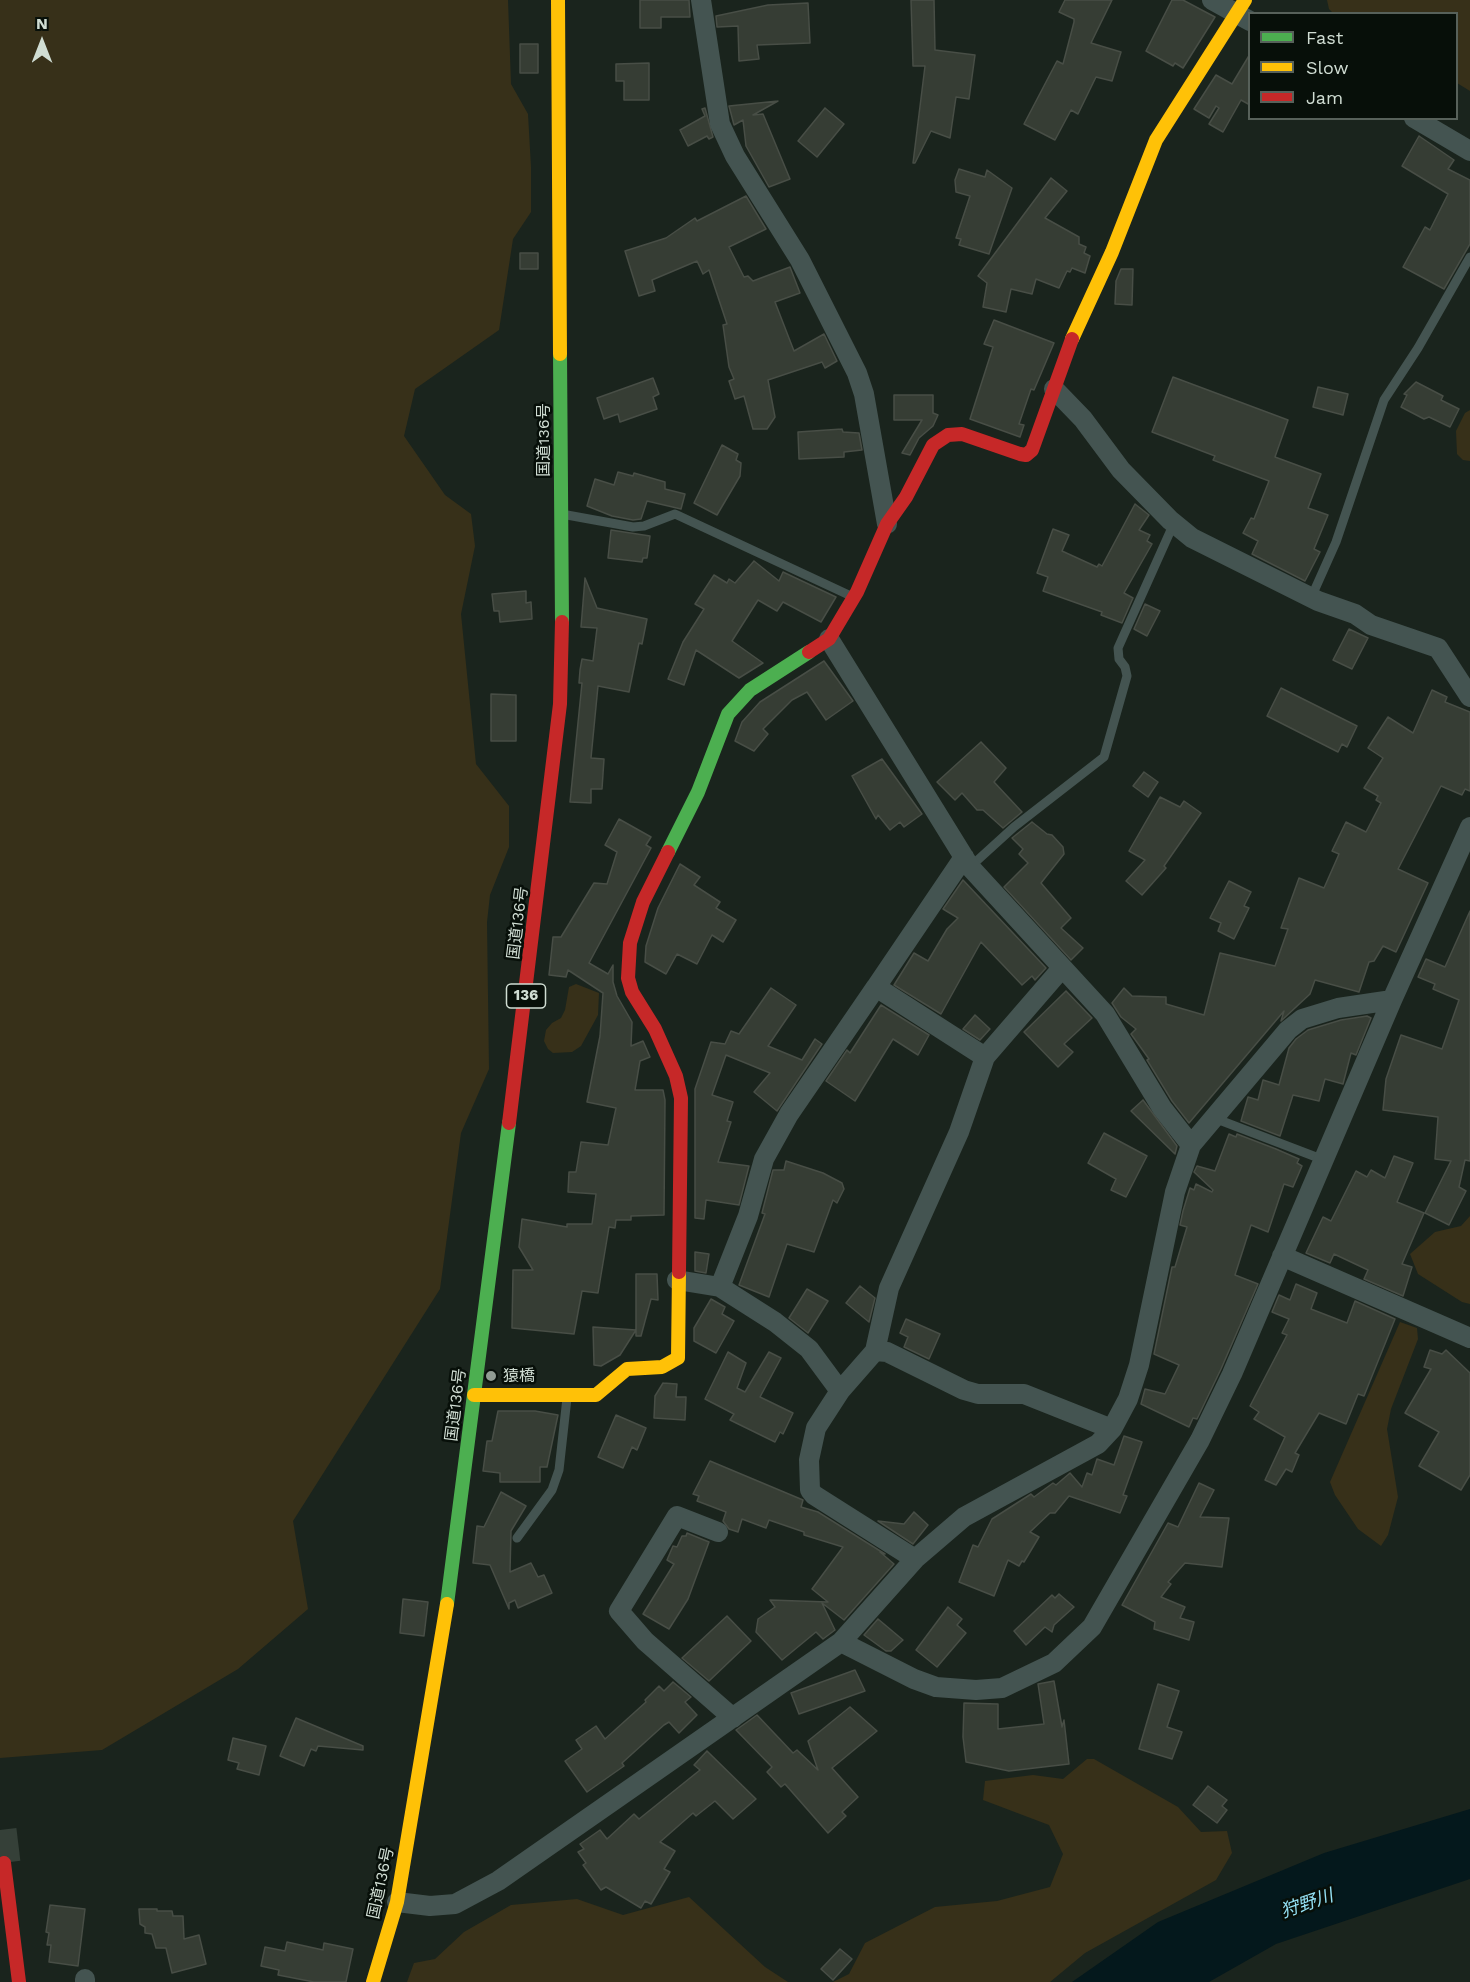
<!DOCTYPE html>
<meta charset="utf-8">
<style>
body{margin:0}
#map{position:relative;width:1470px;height:1982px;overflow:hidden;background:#1a241d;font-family:"Work Sans",sans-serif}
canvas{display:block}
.legend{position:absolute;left:1248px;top:12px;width:210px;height:108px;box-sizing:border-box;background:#070f09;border:2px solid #57615a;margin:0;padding:8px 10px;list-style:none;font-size:18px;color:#d0ddd3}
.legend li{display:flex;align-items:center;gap:12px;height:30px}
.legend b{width:30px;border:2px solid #57615a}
.north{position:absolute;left:12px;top:12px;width:60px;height:60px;-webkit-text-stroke:4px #070f09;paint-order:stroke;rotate:0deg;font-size:16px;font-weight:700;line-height:24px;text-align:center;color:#d0ddd3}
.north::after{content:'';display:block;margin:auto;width:21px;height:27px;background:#d0ddd3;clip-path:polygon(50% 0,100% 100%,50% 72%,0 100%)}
</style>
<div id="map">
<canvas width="1470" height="1982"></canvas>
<ul class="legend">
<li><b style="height:8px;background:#4caf50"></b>Fast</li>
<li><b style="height:8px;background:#ffc107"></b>Slow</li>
<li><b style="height:8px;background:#c62828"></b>Jam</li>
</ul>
<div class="north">N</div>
</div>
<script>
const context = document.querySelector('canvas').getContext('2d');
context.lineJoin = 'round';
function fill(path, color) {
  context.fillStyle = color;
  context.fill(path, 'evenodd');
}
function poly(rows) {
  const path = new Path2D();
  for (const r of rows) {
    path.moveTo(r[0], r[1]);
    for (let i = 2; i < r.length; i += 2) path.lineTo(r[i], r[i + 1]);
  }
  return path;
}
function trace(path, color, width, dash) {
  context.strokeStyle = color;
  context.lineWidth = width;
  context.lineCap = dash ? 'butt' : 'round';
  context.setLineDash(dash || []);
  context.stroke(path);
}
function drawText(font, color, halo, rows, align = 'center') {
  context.font = font + ' "Work Sans","Noto Sans JP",sans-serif';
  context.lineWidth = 5;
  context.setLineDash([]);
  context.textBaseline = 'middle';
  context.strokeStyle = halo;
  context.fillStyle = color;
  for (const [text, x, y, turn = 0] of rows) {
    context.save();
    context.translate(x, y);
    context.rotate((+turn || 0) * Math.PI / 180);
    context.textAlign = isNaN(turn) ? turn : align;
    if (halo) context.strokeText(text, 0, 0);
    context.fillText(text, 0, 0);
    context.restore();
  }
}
const green = poly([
 [0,0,508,0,511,84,528,114,531,167,531,212,513,239,499,330,415,389,404,436,445,495,471,514,475,546,461,614,476,764,509,806,509,847,490,895,487,922,489,1069,461,1133,440,1289,293,1521,308,1609,238,1669,102,1750,0,1758],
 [1327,0,1470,0,1470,91,1457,83,1456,14,1333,13,1329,9],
 [1470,410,1470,461,1463,460,1457,454,1456,431,1465,413],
 [576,984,599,993,598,1015,581,1046,572,1052,553,1053,548,1049,544,1041,546,1030,552,1023,561,1018,565,1010,569,987],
 [1470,1216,1470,1304,1462,1302,1418,1274,1410,1254,1435,1232,1461,1226],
 [1400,1322,1417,1328,1418,1339,1391,1409,1387,1429,1398,1497,1388,1535,1381,1546,1358,1529,1335,1495,1330,1482],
 [1087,1759,1094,1759,1178,1807,1201,1832,1227,1831,1232,1853,1216,1880,1085,1953,1050,1982,833,1982,849,1974,865,1943,935,1907,997,1901,1050,1887,1063,1854,1049,1825,983,1800,985,1781,1033,1775,1063,1779],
 [689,1897,765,1967,788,1982,407,1982,414,1963,435,1959,464,1932,511,1905,577,1899,623,1915]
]);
const water = poly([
 [1470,1809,1470,1879,1276,1944,1209,1982,1072,1982,1158,1922,1324,1853]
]);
const building = poly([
 [640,0,689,0,690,17,661,17,661,28,640,28,640,0],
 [911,0,934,0,935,50,975,55,969,99,956,97,950,138,931,131,915,163,913,163,925,66,913,66,911,0],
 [1065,0,1112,0,1091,43,1121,52,1112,81,1096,77,1078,114,1071,110,1055,140,1024,124,1057,61,1063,64,1074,22,1074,19,1059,12,1065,0],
 [1172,0,1183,0,1215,17,1183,68,1175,63,1173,66,1146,51,1172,0],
 [808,3,810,43,757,45,759,59,739,61,738,26,717,27,716,16,768,5,808,3],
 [520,44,538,44,538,73,520,73,520,44],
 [1250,54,1250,105,1241,100,1223,132,1209,124,1219,108,1216,106,1209,118,1194,109,1216,75,1232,84,1250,54],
 [649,63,649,100,624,100,624,81,616,81,616,64,649,63],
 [778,101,753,115,763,114,790,179,769,187,746,146,743,120,734,125,729,106,778,101],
 [705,108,713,137,709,139,707,136,688,146,680,130,705,116,702,109,705,108],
 [825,108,844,124,817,157,798,141,825,108],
 [1419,136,1454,160,1448,169,1470,180,1470,244,1444,289,1403,267,1425,227,1430,230,1448,194,1402,166,1419,136],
 [959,169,985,177,987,170,1012,188,989,254,959,245,961,239,956,238,970,196,956,192,955,180,959,169],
 [1051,178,1067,191,1045,218,1079,237,1079,244,1086,247,1084,253,1090,256,1085,273,1072,268,1070,272,1067,271,1059,288,1036,279,1032,294,1011,289,1006,312,983,307,987,283,978,276,1051,178],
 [746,196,766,229,729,247,744,277,748,276,753,281,790,267,800,293,775,302,794,351,824,334,837,361,825,368,822,362,768,380,775,417,767,429,753,429,744,396,735,399,729,381,734,379,729,367,723,325,727,324,709,270,703,274,697,261,652,280,655,291,639,296,625,251,666,238,695,218,697,221,746,196],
 [520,253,538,253,538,269,520,269,520,253],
 [1121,269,1133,269,1132,305,1115,304,1116,281,1121,269],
 [994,320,1054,343,1034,390,1031,389,1019,424,1024,425,1020,437,970,419,993,347,984,344,994,320],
 [1173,377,1288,420,1275,457,1321,474,1308,508,1328,515,1314,549,1320,552,1305,581,1252,554,1258,541,1243,533,1251,518,1254,519,1269,481,1213,460,1215,456,1152,432,1173,377],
 [653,378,659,394,653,397,657,409,620,422,618,414,604,419,597,398,653,378],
 [1416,382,1443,396,1441,400,1459,409,1450,427,1429,417,1424,419,1401,407,1407,395,1404,394,1416,382],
 [1318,387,1348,394,1343,415,1313,407,1318,387],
 [894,395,933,395,933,413,938,415,933,426,919,438,910,455,902,453,922,420,894,420,894,395],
 [842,429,843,432,859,433,862,450,844,452,844,457,799,459,798,432,842,429],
 [722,445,738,454,736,460,741,463,740,476,717,515,694,503,722,445],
 [618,472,633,476,634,473,665,482,665,489,685,494,681,509,647,501,641,519,633,520,612,516,587,506,595,479,614,485,618,472],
 [1135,504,1149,515,1139,530,1150,535,1147,541,1152,544,1124,593,1133,598,1122,623,1101,615,1102,612,1043,591,1048,577,1037,573,1053,529,1069,535,1062,551,1097,567,1099,564,1102,566,1135,504],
 [611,530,650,536,647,558,643,558,642,562,608,558,611,530],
 [754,561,779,581,783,572,836,597,821,622,783,602,777,611,758,600,732,641,763,663,739,678,696,650,684,685,668,679,683,642,704,609,695,604,714,575,727,583,729,579,735,583,754,561],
 [585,578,597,608,647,619,642,644,639,643,629,692,598,686,591,758,604,759,602,789,591,789,591,803,570,802,582,683,579,683,580,670,582,659,593,661,597,628,581,627,585,578],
 [526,591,526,603,531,602,532,619,500,622,499,611,494,611,492,594,526,591],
 [1145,604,1160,611,1147,636,1134,629,1145,604],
 [1349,629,1368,638,1352,669,1333,660,1349,629],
 [824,661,853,701,826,720,807,692,792,700,763,729,768,734,754,751,735,741,742,722,760,702,824,661],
 [1281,688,1357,726,1347,747,1342,744,1338,752,1267,716,1281,688],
 [1432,690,1447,697,1445,702,1470,712,1470,791,1465,789,1462,795,1441,786,1398,869,1428,883,1396,952,1383,946,1374,961,1369,962,1359,992,1315,980,1310,994,1281,1021,1284,1011,1189,1123,1172,1101,1147,1060,1149,1059,1131,1034,1136,1029,1121,1017,1112,1003,1124,988,1132,996,1166,997,1166,1004,1204,1015,1220,953,1275,966,1288,929,1281,928,1299,878,1324,888,1339,854,1332,851,1346,822,1366,832,1381,803,1376,800,1378,796,1364,788,1383,758,1368,748,1388,717,1413,733,1432,690],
 [491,694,516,695,516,741,491,741,491,694],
 [981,742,1006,768,994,782,1022,812,1003,828,983,810,977,810,962,793,955,800,937,782,981,742],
 [882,759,922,814,904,827,900,822,890,830,878,815,876,819,852,776,882,759],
 [1144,772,1158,782,1148,797,1133,786,1144,772],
 [1160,797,1180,807,1184,801,1201,813,1164,866,1166,868,1142,895,1126,881,1145,860,1129,851,1160,797],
 [619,819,651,837,646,845,651,848,589,963,608,974,613,965,613,982,617,996,632,1022,631,1046,643,1041,650,1057,640,1061,635,1090,663,1090,665,1100,664,1215,631,1216,631,1220,616,1220,615,1228,609,1227,598,1293,582,1291,574,1334,512,1328,513,1270,533,1270,519,1247,522,1219,567,1227,567,1224,592,1224,596,1194,568,1192,569,1172,576,1172,581,1142,608,1145,616,1108,587,1102,600,1036,603,993,568,970,566,977,549,975,553,937,561,937,594,883,607,884,617,852,605,845,619,819],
 [1032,822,1047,834,1052,835,1063,847,1064,854,1041,883,1071,918,1061,928,1083,948,1071,960,1004,887,1028,863,1019,854,1023,849,1012,838,1032,822],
 [680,864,700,877,694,885,720,902,716,908,736,920,723,942,712,935,697,964,677,954,666,974,645,962,646,946,658,908,680,864],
 [963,880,1046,968,1035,980,1032,976,1022,985,981,942,941,1014,894,985,914,953,928,961,947,929,958,918,943,909,963,880],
 [1229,881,1251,892,1244,906,1249,908,1234,939,1218,931,1221,923,1210,918,1229,881],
 [1470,911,1470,1161,1465,1160,1459,1187,1466,1191,1449,1225,1425,1213,1451,1161,1435,1159,1438,1117,1383,1110,1386,1079,1401,1035,1442,1049,1459,1000,1433,989,1435,984,1418,977,1426,959,1445,967,1470,911],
 [771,988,796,1005,768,1046,802,1060,815,1039,822,1044,777,1111,754,1092,770,1073,726,1055,712,1095,733,1102,727,1121,731,1122,718,1162,749,1166,739,1205,706,1200,704,1219,695,1218,695,1089,711,1042,725,1044,731,1031,739,1034,771,988],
 [1066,991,1092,1018,1064,1044,1073,1052,1058,1067,1024,1032,1066,991],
 [881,1005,929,1035,918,1055,893,1039,855,1101,826,1081,847,1050,850,1053,881,1005],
 [975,1015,990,1029,980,1040,963,1029,975,1015],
 [1367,1016,1371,1018,1356,1055,1351,1053,1343,1084,1325,1079,1319,1101,1293,1095,1280,1136,1241,1121,1248,1097,1258,1100,1263,1080,1279,1085,1289,1048,1296,1039,1308,1030,1341,1020,1367,1016],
 [1143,1100,1177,1146,1175,1154,1131,1111,1143,1100],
 [1104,1133,1147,1156,1126,1197,1111,1190,1116,1179,1088,1163,1104,1133],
 [1229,1134,1236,1137,1237,1134,1276,1149,1299,1159,1297,1163,1302,1166,1293,1187,1284,1184,1268,1232,1251,1225,1235,1275,1258,1284,1221,1369,1197,1419,1193,1418,1189,1427,1141,1404,1145,1389,1165,1394,1179,1365,1154,1354,1172,1267,1175,1267,1187,1227,1180,1225,1183,1211,1190,1188,1194,1190,1196,1184,1212,1192,1213,1190,1194,1172,1197,1166,1215,1171,1229,1134],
 [1394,1156,1413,1163,1397,1202,1424,1213,1402,1264,1412,1267,1403,1296,1364,1279,1368,1270,1334,1254,1330,1263,1306,1253,1323,1217,1331,1221,1356,1171,1367,1177,1371,1170,1385,1178,1394,1156],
 [786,1161,823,1173,842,1183,844,1189,837,1203,833,1200,814,1252,787,1244,769,1297,739,1285,765,1214,762,1213,763,1209,773,1170,784,1170,786,1161],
 [695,1252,709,1254,706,1273,695,1271,695,1252],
 [636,1274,657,1274,658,1300,651,1299,641,1336,636,1336,636,1274],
 [1296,1284,1317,1293,1311,1309,1347,1323,1355,1301,1395,1319,1364,1396,1358,1394,1346,1424,1319,1413,1295,1453,1299,1455,1292,1472,1286,1469,1276,1485,1265,1480,1285,1437,1254,1419,1259,1412,1250,1406,1287,1335,1282,1333,1289,1319,1272,1312,1279,1295,1290,1300,1296,1284],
 [860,1286,875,1298,869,1322,846,1303,860,1286],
 [807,1289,828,1301,808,1333,789,1318,807,1289],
 [711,1299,725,1307,722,1314,734,1321,716,1353,694,1341,694,1328,711,1299],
 [906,1319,940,1334,929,1359,904,1347,908,1337,900,1333,906,1319],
 [593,1327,636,1330,620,1355,601,1366,594,1365,593,1327],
 [1430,1350,1442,1354,1446,1350,1470,1373,1470,1475,1461,1490,1419,1466,1439,1432,1405,1413,1431,1369,1424,1367,1430,1350],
 [728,1352,746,1363,737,1388,745,1392,769,1352,781,1358,760,1397,793,1413,783,1434,780,1432,775,1442,730,1420,734,1414,705,1399,728,1352],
 [663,1383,677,1384,676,1397,686,1397,685,1420,654,1418,655,1396,663,1383],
 [498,1411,535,1411,558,1415,547,1467,540,1467,540,1482,500,1482,500,1473,483,1471,487,1441,492,1441,498,1411],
 [616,1415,646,1428,637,1450,632,1447,623,1468,598,1457,616,1415],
 [1124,1436,1142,1442,1123,1495,1127,1496,1120,1513,1069,1496,1055,1513,1050,1513,1030,1532,1039,1537,1024,1562,1022,1561,1019,1566,1008,1560,994,1596,959,1582,973,1545,978,1547,992,1519,1031,1494,1034,1497,1053,1483,1056,1485,1070,1473,1082,1487,1087,1473,1092,1475,1097,1459,1114,1465,1124,1436],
 [710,1461,803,1500,801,1507,818,1512,885,1554,880,1552,894,1564,844,1620,822,1603,835,1630,823,1639,816,1632,782,1660,756,1632,758,1619,775,1607,770,1600,828,1602,812,1589,843,1547,804,1535,804,1532,769,1520,766,1528,742,1519,738,1532,729,1529,723,1521,726,1512,697,1501,699,1496,693,1494,710,1461],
 [1199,1483,1214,1490,1200,1517,1229,1518,1222,1567,1185,1563,1168,1582,1171,1584,1161,1597,1185,1607,1180,1618,1194,1622,1189,1640,1154,1629,1155,1622,1122,1605,1168,1523,1178,1527,1199,1483],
 [501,1492,526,1506,511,1531,510,1572,531,1563,538,1577,544,1575,552,1593,518,1608,515,1600,509,1603,509,1609,490,1565,473,1563,477,1526,484,1527,501,1492],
 [914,1512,928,1525,913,1544,878,1521,904,1524,914,1512],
 [687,1533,709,1542,688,1599,669,1629,643,1614,674,1564,667,1560,673,1546,677,1547,682,1536,686,1536,687,1533],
 [1059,1594,1074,1607,1054,1625,1052,1632,1045,1627,1026,1645,1014,1631,1052,1595,1055,1598,1059,1594],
 [403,1599,428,1602,424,1636,400,1633,403,1599],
 [948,1607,962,1619,957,1625,966,1633,937,1667,916,1650,948,1607],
 [727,1616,751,1641,709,1681,682,1658,727,1616],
 [878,1619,903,1640,891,1651,886,1651,864,1635,878,1619],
 [855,1670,865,1691,799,1714,791,1693,855,1670],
 [1054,1681,1062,1727,1064,1720,1069,1764,1009,1771,966,1762,963,1737,964,1703,998,1704,998,1729,1044,1724,1038,1684,1054,1681],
 [673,1682,691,1697,685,1702,697,1715,679,1733,669,1722,664,1725,622,1763,624,1766,587,1792,565,1761,582,1749,576,1740,596,1726,605,1739,646,1702,645,1700,659,1686,664,1691,673,1682],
 [1158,1684,1179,1691,1167,1727,1182,1732,1172,1759,1139,1749,1158,1684],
 [850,1707,877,1731,832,1768,858,1797,842,1812,846,1816,828,1833,785,1784,781,1787,767,1772,772,1767,736,1730,757,1715,793,1753,797,1750,818,1770,808,1741,850,1707],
 [296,1718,363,1746,363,1750,318,1746,316,1751,311,1749,304,1766,280,1756,296,1718],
 [233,1738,266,1746,259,1775,237,1769,239,1763,228,1760,233,1738],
 [707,1751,756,1799,733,1819,715,1801,696,1816,693,1813,660,1842,675,1851,664,1869,670,1872,651,1904,645,1901,641,1908,606,1887,601,1890,583,1865,586,1863,578,1852,584,1849,580,1844,600,1830,607,1839,634,1814,639,1819,700,1770,694,1765,707,1751],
 [1208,1786,1227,1800,1222,1806,1227,1810,1217,1823,1193,1805,1208,1786],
 [50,1905,85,1909,78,1966,49,1962,51,1945,47,1945,49,1933,46,1932,50,1905],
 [139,1909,157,1909,157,1911,172,1911,173,1916,183,1916,184,1939,199,1935,206,1964,172,1973,166,1948,156,1948,152,1934,145,1933,145,1927,140,1924,139,1909],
 [287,1942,323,1950,324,1943,353,1949,346,1982,314,1982,278,1975,279,1970,261,1966,265,1947,285,1951,287,1942],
 [840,1949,852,1959,833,1980,821,1969,840,1949]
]);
const highwayTunnel = poly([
 [0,1830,4,1863]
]);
const lane = poly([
 [567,515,633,527,644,526,675,514,851,596],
 [1311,598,1336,542,1384,400,1418,348,1470,257],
 [970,867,1014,827,1104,757,1127,676,1125,667,1119,659,1118,648,1174,523],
 [1214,1118,1324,1160],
 [517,1538,552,1490,559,1470,567,1398]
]);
const street = poly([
 [701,0,720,124,735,156,800,260,857,373,864,394,887,524],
 [1212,0,1250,21],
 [1414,118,1470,151],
 [1054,389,1083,419,1121,470,1170,520,1192,538,1318,601,1355,614,1371,625,1438,648,1470,697],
 [829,639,970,867,1105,1014,1162,1108,1191,1145],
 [876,987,964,857],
 [1282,1256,1470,1338],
 [677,1280,720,1287,775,1322,809,1349,840,1391],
 [720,1287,748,1216,764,1159,789,1114,876,987,985,1057],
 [875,1351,889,1288,959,1132,985,1057,1062,968],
 [718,1532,677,1516,619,1611,645,1641,733,1718],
 [915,1559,814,1495,810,1490,809,1460,816,1428,840,1391,875,1351,887,1352,964,1390,978,1394,1024,1394,1112,1429],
 [841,1642,914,1679,936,1687,976,1690,1002,1688,1054,1663,1092,1627,1200,1440,1232,1374,1392,1000,1470,827],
 [397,1902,430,1906,455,1904,498,1881,841,1642,915,1559,964,1517,1098,1444,1112,1429,1128,1399,1139,1365,1175,1192,1191,1145,1288,1030,1302,1019,1338,1008,1392,1000],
 [85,1982,85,1979]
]);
const fast = poly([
 [560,354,562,622],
 [668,852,698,792,728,714,750,690,809,652],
 [447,1604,509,1123]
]);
const slow = poly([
 [558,0,560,354],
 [1072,339,1112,252,1156,140,1245,0],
 [474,1395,596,1395,627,1369,662,1367,678,1358,679,1272],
 [373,1982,397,1902,447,1604]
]);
const jam = poly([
 [809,652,829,639,857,592,887,524,906,497,933,445,948,435,962,434,1020,454,1026,455,1032,450,1072,339],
 [668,852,643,902,630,943,628,978,632,992,655,1029,676,1076,681,1098,679,1272],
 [509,1123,560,704,562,622],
 [4,1863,19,1982]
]);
const markers = [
 [491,1376,6,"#909c93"]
];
const shields = [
 [526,996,39]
];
const shieldNames = [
 ["136",526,996]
];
const streetNames = [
 ["国道136号",544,440,-90],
 ["国道136号",518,923,-83],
 ["国道136号",456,1405,-83],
 ["国道136号",381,1883,-78]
];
const poiNames = [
 ["猿橋",503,1376]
];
const waterNames = [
 ["狩野川",1307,1904,-19]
];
fill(green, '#373019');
fill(water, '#04181c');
fill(building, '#363d34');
trace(building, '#484e46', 1.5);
trace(highwayTunnel, '#354038', 33, [33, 16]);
trace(lane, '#445451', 9);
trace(street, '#445451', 20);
trace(fast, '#4caf50', 14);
trace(slow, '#ffc107', 14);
trace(jam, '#c62828', 14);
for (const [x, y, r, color] of markers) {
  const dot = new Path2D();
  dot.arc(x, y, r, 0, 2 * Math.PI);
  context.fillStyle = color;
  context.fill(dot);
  trace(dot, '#070f09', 2);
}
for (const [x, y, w] of shields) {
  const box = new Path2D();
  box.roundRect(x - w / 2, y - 12, w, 24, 4.5);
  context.fillStyle = '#070f09';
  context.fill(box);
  trace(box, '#d0ddd3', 1.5);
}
drawText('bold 15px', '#d0ddd3', null, shieldNames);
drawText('16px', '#d0ddd3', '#070f09', streetNames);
drawText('16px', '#d0ddd3', '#070f09', poiNames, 'left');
drawText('italic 18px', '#95e2f6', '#070f09', waterNames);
</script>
